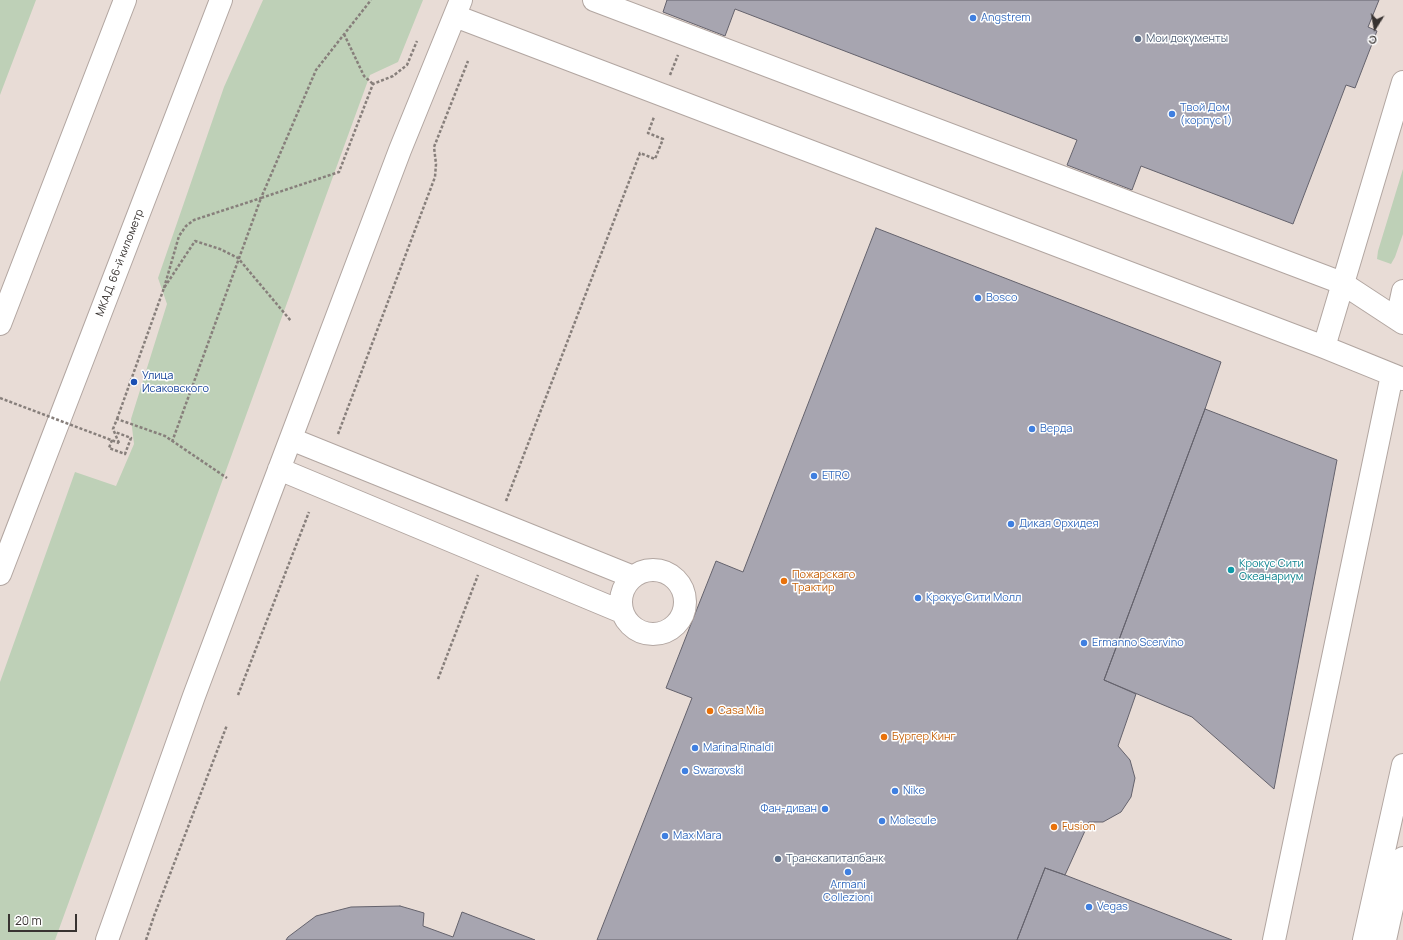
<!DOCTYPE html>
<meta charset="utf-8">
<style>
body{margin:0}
#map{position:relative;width:1403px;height:940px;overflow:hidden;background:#e8dcd6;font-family:Manrope,sans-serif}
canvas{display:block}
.north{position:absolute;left:1355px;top:8px;width:40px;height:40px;-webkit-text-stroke:3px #fff;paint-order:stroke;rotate:191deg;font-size:11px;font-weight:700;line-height:16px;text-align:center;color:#383331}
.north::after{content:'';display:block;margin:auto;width:14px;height:18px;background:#383331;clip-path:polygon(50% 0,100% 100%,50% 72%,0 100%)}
.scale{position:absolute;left:8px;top:914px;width:69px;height:18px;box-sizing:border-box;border:2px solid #383331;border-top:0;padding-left:5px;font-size:12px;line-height:14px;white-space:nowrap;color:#383331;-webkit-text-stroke:3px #fff;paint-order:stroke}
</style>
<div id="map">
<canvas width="1403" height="940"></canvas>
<div class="north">С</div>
<div class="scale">20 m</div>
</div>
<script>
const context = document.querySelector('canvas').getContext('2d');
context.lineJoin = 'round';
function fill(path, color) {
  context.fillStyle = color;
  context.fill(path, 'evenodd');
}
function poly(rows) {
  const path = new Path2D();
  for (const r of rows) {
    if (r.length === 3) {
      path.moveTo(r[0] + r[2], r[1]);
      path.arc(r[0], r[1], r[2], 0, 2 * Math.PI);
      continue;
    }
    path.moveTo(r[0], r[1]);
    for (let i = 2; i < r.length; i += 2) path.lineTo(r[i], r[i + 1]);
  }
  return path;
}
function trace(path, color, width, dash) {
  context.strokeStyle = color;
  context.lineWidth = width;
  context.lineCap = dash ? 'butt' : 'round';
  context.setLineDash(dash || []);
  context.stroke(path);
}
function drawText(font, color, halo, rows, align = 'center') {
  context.font = font + ' Manrope,sans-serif';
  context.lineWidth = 3;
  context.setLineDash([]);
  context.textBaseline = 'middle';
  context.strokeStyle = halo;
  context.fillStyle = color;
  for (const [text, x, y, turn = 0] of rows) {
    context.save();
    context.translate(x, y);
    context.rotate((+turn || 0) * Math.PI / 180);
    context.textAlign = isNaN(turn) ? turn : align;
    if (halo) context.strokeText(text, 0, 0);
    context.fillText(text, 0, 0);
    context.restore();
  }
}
const green = poly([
 [0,0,36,0,0,95],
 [263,0,423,0,398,62,370,75,55,940,0,940,0,682,75,472,116,486,134,444,131,419,167,304,158,278,224,87],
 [1403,169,1403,234,1395,257,1391,264,1377,259,1378,251]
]);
const building = poly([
 [667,0,1379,0,1368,27,1377,31,1355,88,1346,85,1293,224,1141,166,1132,190,1067,165,1077,140,735,9,725,36,663,12,667,0],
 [876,228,1221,362,1205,409,1104,680,1136,694,1118,746,1130,760,1135,778,1131,797,1121,812,1103,822,1089,822,1065,875,1045,868,1017,940,597,940,692,698,666,688,691,624,716,561,743,572,876,228],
 [1205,409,1337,460,1274,789,1192,717,1104,680,1205,409],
 [1045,868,1065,875,1232,940,1017,940,1045,868],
 [400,906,424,913,423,926,453,937,462,912,535,940,286,940,288,937,316,916,351,907,400,906]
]);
const path = poly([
 [344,34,364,76,373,84],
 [670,75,678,55],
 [164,288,179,236,186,226,194,220,261,198,316,70,371,0],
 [117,419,164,288,195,241,220,249,238,258,291,321],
 [338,434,435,177,436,164,434,147,468,61],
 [112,440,109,448,125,454,131,438,115,432],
 [172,442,261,198,339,172,373,84,393,76,407,65,417,41],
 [119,443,113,429,117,419,165,436,227,478],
 [506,501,640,153,655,159,663,139,648,133,654,117],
 [438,679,478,575],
 [238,695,309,512],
 [146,940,154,916,227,725]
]);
const minor = poly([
 [594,0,1342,283,1403,323],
 [455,16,1324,347,1403,379],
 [1397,319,1403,291],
 [1324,347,1403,82],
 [291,439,633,577],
 [279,469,622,612],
 [653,602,32],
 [107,940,194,696,269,496,400,150,461,0],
 [1274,940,1392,375],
 [1364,940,1403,765],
 [1385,940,1403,858]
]);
const highway = poly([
 [0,324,125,0],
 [0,574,221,0]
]);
const pathBridge = poly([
 [0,398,119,443]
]);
const markers = [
 [973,18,4,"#3f7fe0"],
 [1138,39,4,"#5c6f8a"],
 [1172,114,4,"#3f7fe0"],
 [978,298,4,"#3f7fe0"],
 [134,382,4,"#1a4fb4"],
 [1032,429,4,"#3f7fe0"],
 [814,476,4,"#3f7fe0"],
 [1011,524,4,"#3f7fe0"],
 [1231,570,4,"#0f9aa8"],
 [784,581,4,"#e8710a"],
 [918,598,4,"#3f7fe0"],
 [1084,643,4,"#3f7fe0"],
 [710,711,4,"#e8710a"],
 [884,737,4,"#e8710a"],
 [695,748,4,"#3f7fe0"],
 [685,771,4,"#3f7fe0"],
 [895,791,4,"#3f7fe0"],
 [825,809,4,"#3f7fe0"],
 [882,821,4,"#3f7fe0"],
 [1054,827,4,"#e8710a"],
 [665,836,4,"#3f7fe0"],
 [778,859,4,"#5c6f8a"],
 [848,872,4,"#3f7fe0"],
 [1089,907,4,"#3f7fe0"]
];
const shopNames = [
 ["Angstrem",981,18],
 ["Твой Дом",1180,108],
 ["(корпус 1)",1180,121],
 ["Bosco",986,298],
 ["Верда",1040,429],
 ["ETRO",822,476],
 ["Дикая Орхидея",1019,524],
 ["Крокус Сити Молл",926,598],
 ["Ermanno Scervino",1092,643],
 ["Marina Rinaldi",703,748],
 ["Swarovski",693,771],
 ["Nike",903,791],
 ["Фан-диван",817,809,"right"],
 ["Molecule",890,821],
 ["Max Mara",673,836],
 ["Armani",848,885,"center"],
 ["Collezioni",848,898,"center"],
 ["Vegas",1097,907]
];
const serviceNames = [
 ["Мои документы",1146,39],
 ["Транскапиталбанк",786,859]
];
const streetNames = [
 ["МКАД, 66-й километр",120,263,-69]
];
const transitNames = [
 ["Улица",142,376],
 ["Исаковского",142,389]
];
const cultureNames = [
 ["Крокус Сити",1239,564],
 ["Океанариум",1239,577]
];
const foodNames = [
 ["Пожарскаго",792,575],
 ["Трактир",792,588],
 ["Casa Mia",718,711],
 ["Бургер Кинг",892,737],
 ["Fusion",1062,827]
];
fill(green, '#bed0b7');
fill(building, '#a7a5b0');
trace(building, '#64626c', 1);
trace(minor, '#b2a6a1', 24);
trace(highway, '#b2a6a1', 24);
trace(path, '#877f7b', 2.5, [3, 2]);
trace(minor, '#fff', 22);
trace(highway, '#fff', 22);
trace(pathBridge, '#877f7b', 2.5, [3, 2]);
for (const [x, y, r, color] of markers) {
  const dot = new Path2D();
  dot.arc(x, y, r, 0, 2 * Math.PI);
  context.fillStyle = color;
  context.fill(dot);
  trace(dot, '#fff', 1.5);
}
drawText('11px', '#366cbe', '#fff', shopNames, 'left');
drawText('11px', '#4e5e75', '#fff', serviceNames, 'left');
drawText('11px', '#383331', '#fff', streetNames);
drawText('11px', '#164399', '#fff', transitNames, 'left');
drawText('11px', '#0d838f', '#fff', cultureNames, 'left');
drawText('11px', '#c56008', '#fff', foodNames, 'left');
</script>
